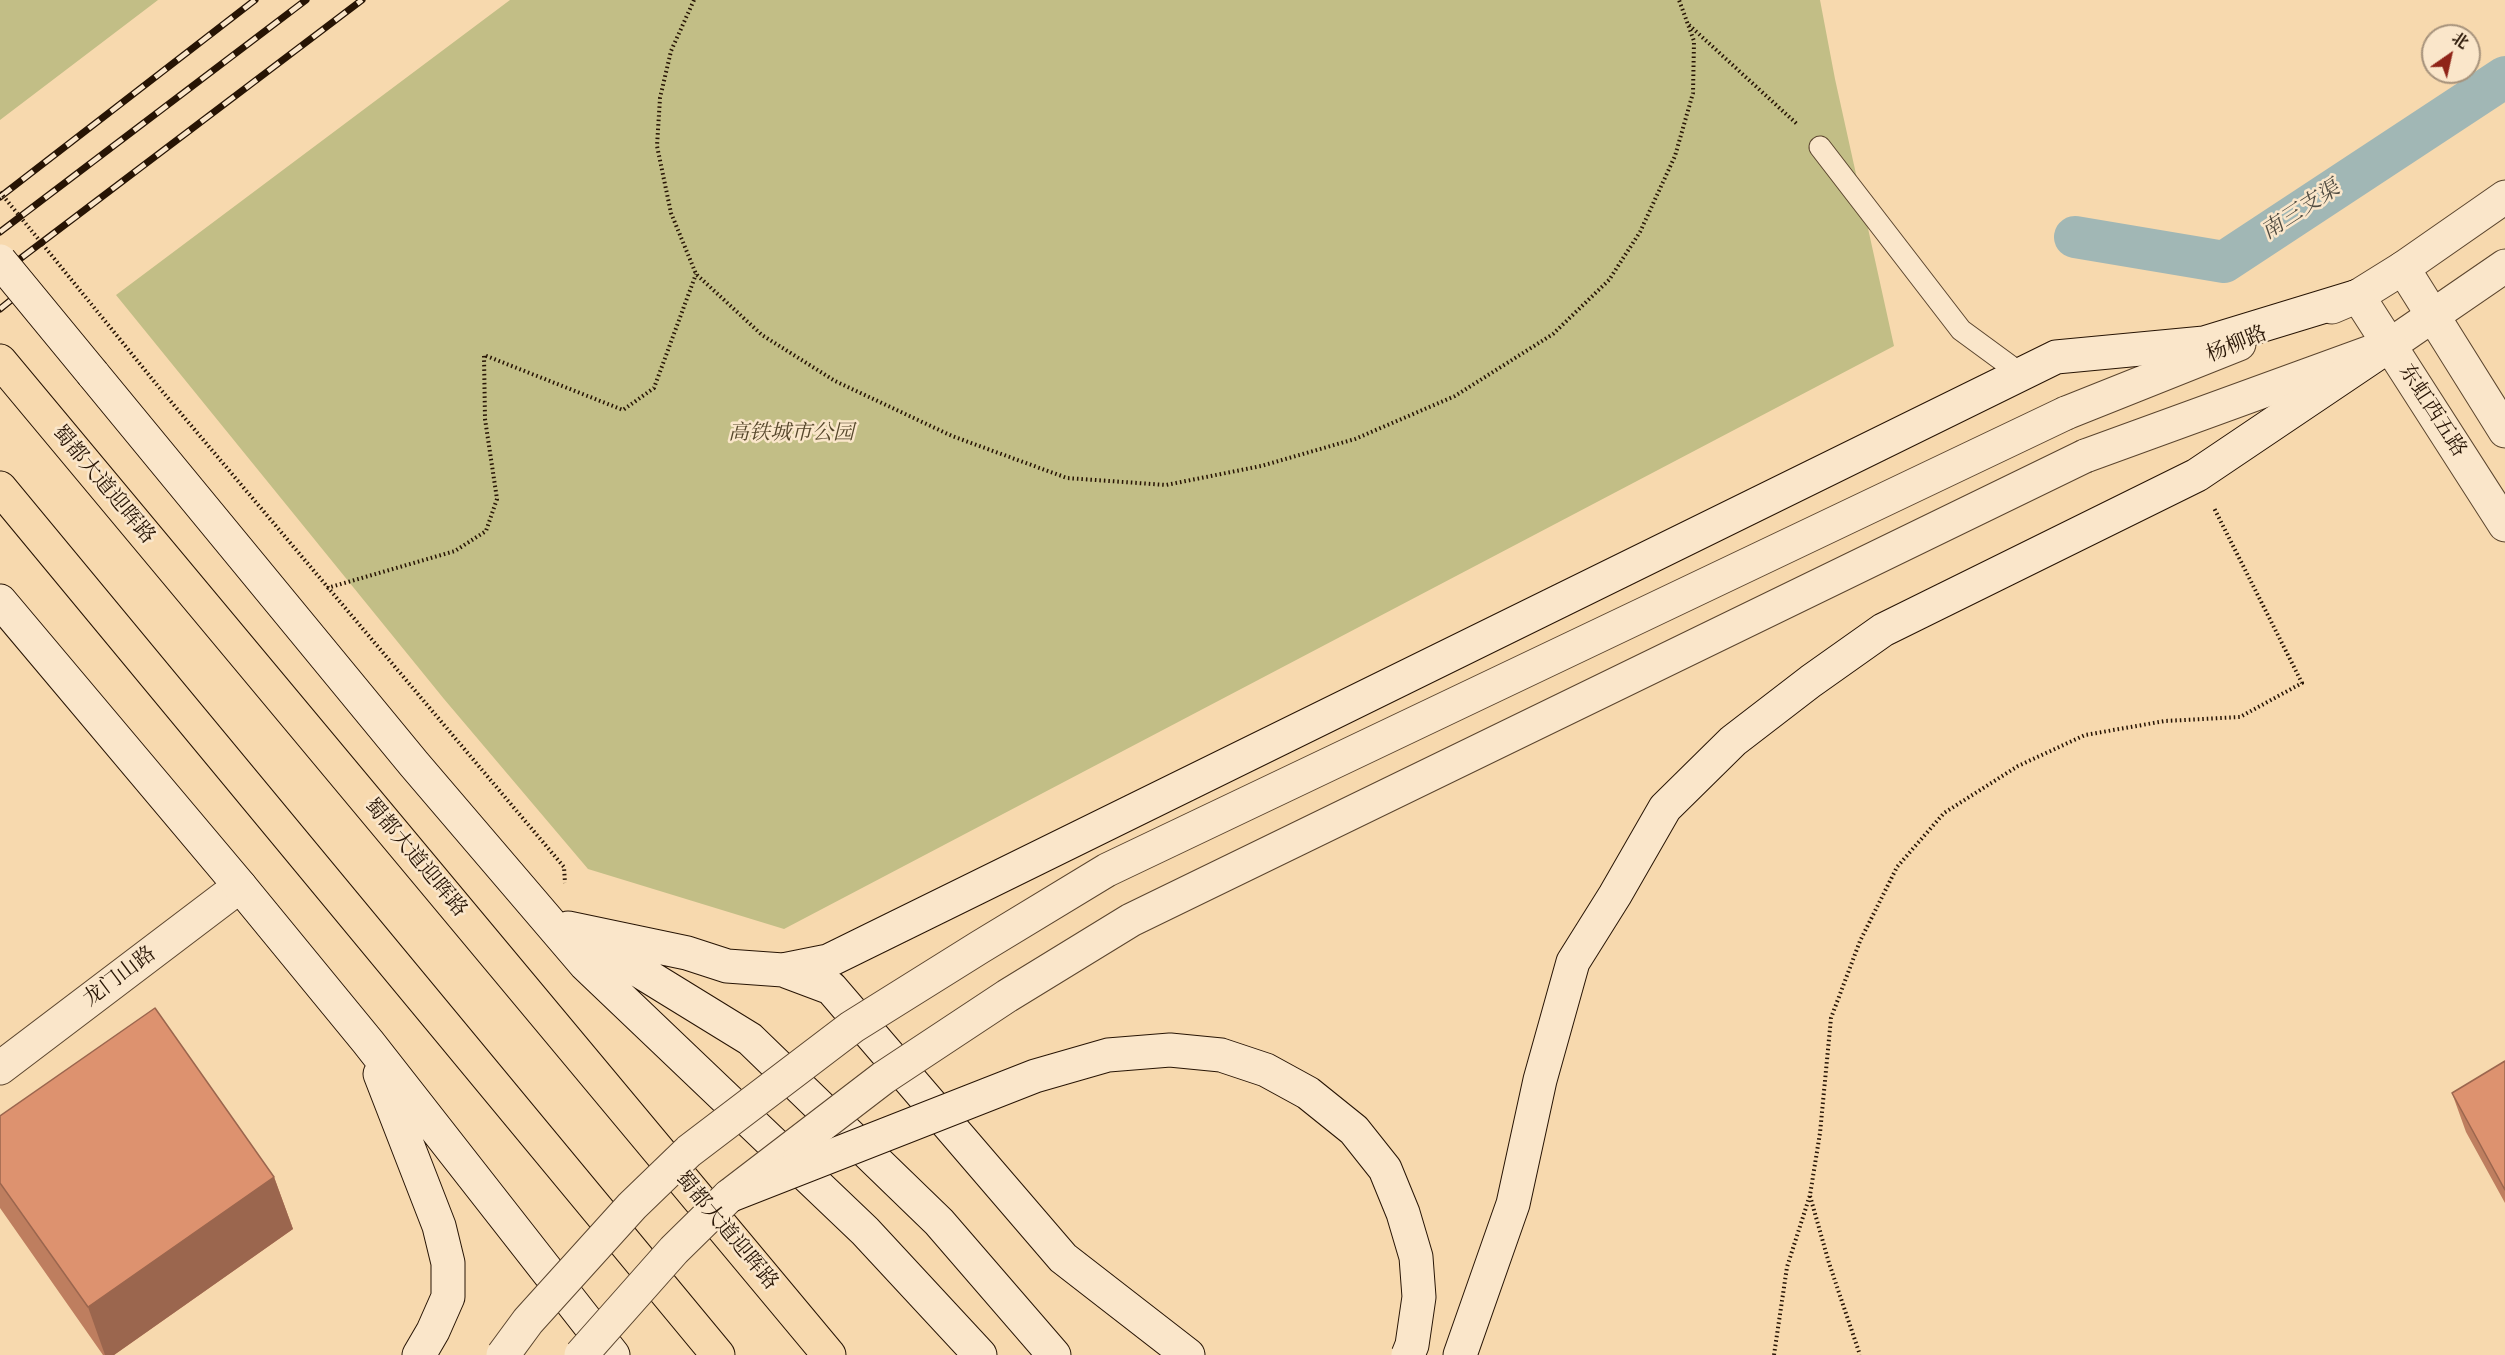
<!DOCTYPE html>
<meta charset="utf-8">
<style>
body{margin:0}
#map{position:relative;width:2505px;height:1355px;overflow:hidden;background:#f7d9ae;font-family:Alegreya,"Noto Serif SC",serif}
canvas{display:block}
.north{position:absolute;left:2421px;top:24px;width:60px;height:60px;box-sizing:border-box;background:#fae6ca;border:2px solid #a6927b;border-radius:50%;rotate:34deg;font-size:16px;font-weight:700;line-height:24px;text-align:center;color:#271404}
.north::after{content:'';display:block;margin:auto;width:21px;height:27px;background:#8f2418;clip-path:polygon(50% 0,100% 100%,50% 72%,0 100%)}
</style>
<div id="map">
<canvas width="2505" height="1355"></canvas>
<div class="north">北</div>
</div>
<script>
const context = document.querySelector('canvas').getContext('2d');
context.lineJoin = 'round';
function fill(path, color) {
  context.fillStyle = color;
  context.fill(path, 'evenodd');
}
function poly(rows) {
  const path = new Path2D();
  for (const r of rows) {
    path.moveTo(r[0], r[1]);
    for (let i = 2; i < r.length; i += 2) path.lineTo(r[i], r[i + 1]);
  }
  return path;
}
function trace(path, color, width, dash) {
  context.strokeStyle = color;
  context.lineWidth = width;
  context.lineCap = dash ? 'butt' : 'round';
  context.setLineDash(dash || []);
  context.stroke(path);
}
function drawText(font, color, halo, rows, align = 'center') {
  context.font = font + ' Alegreya,"Noto Serif SC",serif';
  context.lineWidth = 5;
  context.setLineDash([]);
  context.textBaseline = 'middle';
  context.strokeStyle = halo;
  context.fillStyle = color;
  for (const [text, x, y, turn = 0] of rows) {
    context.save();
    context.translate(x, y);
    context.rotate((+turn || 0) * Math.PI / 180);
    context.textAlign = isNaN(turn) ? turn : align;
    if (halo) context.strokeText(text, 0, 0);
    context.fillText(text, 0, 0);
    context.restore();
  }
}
const green = poly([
 [0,0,158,0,0,120],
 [510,0,1820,0,1835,79,1894,346,784,929,588,869,444,699,116,295]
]);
const canal = poly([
 [2075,237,2224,262,2505,77]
]);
const path = poly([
 [694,0,671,51,660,98,657,146,671,213,696,274,762,335,835,381,952,436,1067,478,1166,485,1261,466,1355,439,1455,396,1553,334,1609,280,1640,232,1675,156,1693,93,1694,41,1679,0],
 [1689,25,1798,125],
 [162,391,564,867,565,883],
 [327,588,455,551,486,531,497,499,485,419,484,355,623,410,654,388,696,274],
 [1810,1196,1829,1263,1860,1355],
 [1774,1355,1787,1267,1810,1195,1820,1133,1831,1018,1860,941,1897,867,1944,813,2018,766,2085,735,2165,721,2240,717,2302,683,2214,508]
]);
const service = poly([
 [1820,147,1961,330,2021,374]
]);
const minor = poly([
 [2403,268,2505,431],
 [2358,296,2505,525]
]);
const tertiary = poly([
 [2332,307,2358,296,2403,268,2505,197],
 [2066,413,2239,344],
 [2085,456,2390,345,2505,266],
 [0,1068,240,886]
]);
const secondary = poly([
 [93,374,414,764,585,964,865,1231,980,1355],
 [0,601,240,886,368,1042,613,1355],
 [568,928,687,953,727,966,783,970,828,961,2056,357,2204,343,2358,296],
 [589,940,750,1039,939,1222,1054,1355],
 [783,970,831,988,1063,1258,1188,1355],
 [380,1074,439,1226,448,1263,448,1297,433,1331,419,1355],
 [1460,1355,1513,1204,1540,1080,1573,962,1615,895,1665,808,1733,741,1811,681,1883,630,2197,475,2390,345]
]);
const trunk = poly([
 [0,361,829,1355],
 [0,488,718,1355]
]);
const rail = poly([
 [0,197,255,0],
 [0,232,306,0],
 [0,274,362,0],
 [0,309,21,292]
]);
const pathBridge = poly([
 [0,192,162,391]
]);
const tertiaryBridge = poly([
 [503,1355,528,1321,632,1206,689,1151,852,1027,980,947,1107,870,2066,413],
 [581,1355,674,1250,729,1196,883,1078,1007,996,1131,920,2085,456]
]);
const secondaryBridge = poly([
 [0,261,93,374],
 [729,1196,1035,1076,1108,1055,1170,1050,1221,1055,1266,1070,1308,1093,1354,1130,1385,1169,1403,1213,1416,1257,1419,1297,1412,1345,1408,1355]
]);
const wall = poly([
 [2505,1061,2505,1203,2466,1132,2452,1093],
 [0,1116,274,1177,293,1229,114,1355,103,1355,0,1208]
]);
const shadedWall = poly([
 [274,1177,293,1229,114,1355,105,1355,88,1307]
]);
const building = poly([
 [155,1008,274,1177,88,1307,0,1183,0,1116,155,1008],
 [2505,1061,2505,1190,2452,1093,2505,1061]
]);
const streetNames = [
 ["杨柳路",2237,345,-22],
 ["东虹西五路",2432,411,57],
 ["蜀都大道迎晖路",103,485,50],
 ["蜀都大道迎晖路",415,858,50],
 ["龙门山路",120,977,-37],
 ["蜀都大道迎晖路",726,1231,50]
];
const parkNames = [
 ["高铁城市公园",791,434]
];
const waterNames = [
 ["南三支渠",2301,211,-33]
];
fill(green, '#c2be86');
trace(canal, '#a1b7b5', 42);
trace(service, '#5b452e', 23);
trace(minor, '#5b452e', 35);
trace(tertiary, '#5b452e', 35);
trace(secondary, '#271404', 35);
trace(trunk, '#271404', 35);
trace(path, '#271404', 4, [1.5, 3]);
trace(service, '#fae6ca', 21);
trace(minor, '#fae6ca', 33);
trace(tertiary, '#fae6ca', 33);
trace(secondary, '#fae6ca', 33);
trace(trunk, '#f7d9ae', 33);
trace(rail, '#271404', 7);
trace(rail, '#fae6ca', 4.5, [14]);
trace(tertiaryBridge, '#5b452e', 35, []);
trace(secondaryBridge, '#271404', 35, []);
trace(pathBridge, '#271404', 4, [1.5, 3]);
trace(tertiaryBridge, '#fae6ca', 33);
trace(secondaryBridge, '#fae6ca', 33);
fill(wall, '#be7e5f');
fill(shadedWall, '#9b664e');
fill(building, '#dd926f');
trace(building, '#9b664e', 1.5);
drawText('21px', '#271404', '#fae6ca', streetNames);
drawText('italic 21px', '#56472b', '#fae6ca', parkNames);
drawText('italic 22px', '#524d42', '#fae6ca', waterNames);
</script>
